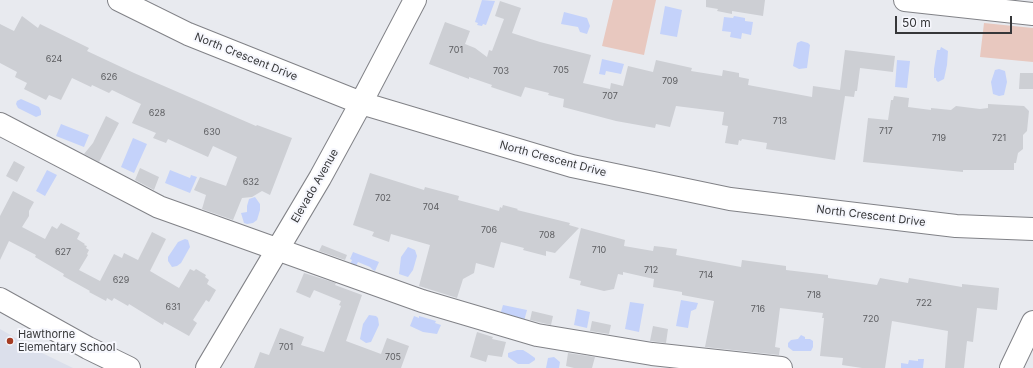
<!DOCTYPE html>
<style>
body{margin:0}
#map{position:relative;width:1033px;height:368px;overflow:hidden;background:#e8eaef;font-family:Inter,sans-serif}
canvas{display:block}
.scale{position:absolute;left:895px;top:16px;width:117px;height:18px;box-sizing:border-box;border:2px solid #363739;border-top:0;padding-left:5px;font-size:12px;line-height:14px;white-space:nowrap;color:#363739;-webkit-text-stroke:3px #f6f7fd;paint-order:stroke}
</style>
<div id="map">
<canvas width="1033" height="368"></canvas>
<div class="scale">50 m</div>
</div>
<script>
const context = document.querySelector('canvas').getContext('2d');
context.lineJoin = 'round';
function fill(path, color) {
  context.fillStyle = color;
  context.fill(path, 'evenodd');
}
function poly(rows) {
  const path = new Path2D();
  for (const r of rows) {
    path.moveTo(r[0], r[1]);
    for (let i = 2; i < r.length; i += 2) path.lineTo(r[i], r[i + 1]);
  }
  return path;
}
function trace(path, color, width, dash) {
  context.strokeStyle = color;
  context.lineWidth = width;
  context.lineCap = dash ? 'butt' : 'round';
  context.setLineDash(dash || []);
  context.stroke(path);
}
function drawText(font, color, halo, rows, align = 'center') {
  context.font = font + ' Inter,sans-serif';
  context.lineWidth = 4;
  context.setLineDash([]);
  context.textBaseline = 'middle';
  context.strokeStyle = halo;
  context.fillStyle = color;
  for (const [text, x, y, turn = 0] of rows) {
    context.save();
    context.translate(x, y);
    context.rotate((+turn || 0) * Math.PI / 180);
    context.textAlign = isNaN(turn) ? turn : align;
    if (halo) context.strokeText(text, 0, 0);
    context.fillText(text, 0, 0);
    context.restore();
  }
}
const built = poly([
 [0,329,42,353,73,368,0,368]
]);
const green = poly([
 [613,0,656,0,644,55,602,46],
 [984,23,1033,28,1033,62,980,57]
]);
const water = poly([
 [482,0,495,1,486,25,483,24,482,26,477,25,478,23,475,22],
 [665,6,682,10,677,37,660,34],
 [564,12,587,18,590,26,587,34,580,32,578,27,561,24],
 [734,16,745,18,745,21,753,22,751,35,742,33,741,39,730,37,731,32,722,31,724,17,733,18],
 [801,41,808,43,810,45,807,68,799,69,793,66,797,43],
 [941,47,948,51,947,65,944,79,938,82,936,80,936,78,934,78,934,69,937,50,940,50],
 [602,59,624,64,621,74,606,71,605,75,599,74],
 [897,60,910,61,907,88,895,87],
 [999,69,1005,71,1007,82,1004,95,999,96,993,94,991,82,995,70],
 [21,99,39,107,41,111,41,115,36,117,18,108,16,104,17,101],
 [61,124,89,135,84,147,56,136],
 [133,138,147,144,134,173,121,167],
 [47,170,57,175,45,196,36,191],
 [170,170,190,178,191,175,197,177,190,193,165,183],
 [255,197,260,204,260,210,257,220,253,223,247,224,244,223,241,213,247,212,247,206,249,199],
 [185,239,188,240,190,247,181,263,177,266,172,267,168,261,168,257,178,242],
 [408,247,415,250,417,256,413,270,408,277,399,274,401,257],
 [353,252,379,262,375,271,373,270,370,267,358,262,356,266,350,264,352,260,350,259],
 [681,300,698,303,696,309,691,311,688,328,676,326],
 [630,302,644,304,639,332,625,329],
 [503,305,527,310,524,321,500,315],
 [577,309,590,312,587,328,574,325],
 [369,315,376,316,378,318,379,325,371,342,366,343,360,339,363,324],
 [414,316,419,318,419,316,436,321,435,323,441,325,437,334,423,332,410,326],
 [801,335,805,337,805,339,810,339,813,341,813,347,811,351,793,351,788,347,788,343,791,340,798,339],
 [517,350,523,350,528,353,535,358,535,360,529,364,518,364,508,357,508,353],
 [554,357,560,362,559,368,546,368,548,358],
 [918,359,924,359,923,368,901,368,901,363,908,364,909,360,918,361]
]);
const building = poly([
 [706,0,765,0,763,16,732,11,732,14,717,11,718,9,706,7],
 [500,1,521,8,512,33,540,42,591,55,583,83,610,89,611,83,623,86,628,66,653,72,656,60,692,68,691,71,722,76,723,70,739,73,739,77,749,79,748,85,812,97,813,86,840,90,845,50,895,56,893,72,860,68,857,91,855,91,854,97,845,96,835,160,766,149,767,143,742,139,741,141,739,140,738,145,725,143,728,126,722,125,724,112,676,106,670,127,656,124,655,128,616,121,563,107,564,99,548,95,549,93,525,87,521,97,491,87,492,85,469,77,469,79,429,64,445,22,470,31,465,44,475,48,487,57,489,50,492,51,504,19,495,16],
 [22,16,38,28,40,24,89,48,87,51,134,73,256,126,257,125,292,138,270,195,262,191,252,197,242,198,233,220,202,209,206,195,194,190,200,177,226,186,237,157,213,146,208,157,168,139,166,143,153,138,156,133,132,123,141,104,112,90,109,93,92,85,91,87,72,78,61,100,49,95,46,100,24,89,27,83,15,77,17,72,0,63,0,24,14,31],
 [1020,73,1033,73,1033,89,1019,89],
 [894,96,909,98,908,107,931,110,931,108,951,110,956,106,980,109,988,108,988,104,1024,106,1029,111,1027,131,1023,135,1023,149,1018,153,1016,163,1014,163,1014,170,963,170,963,172,863,162,868,118,888,120,891,100,893,100],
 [106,116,119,123,99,162,84,154,93,143],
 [14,161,25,167,17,182,6,176],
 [140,168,159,177,154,190,135,180],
 [370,173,424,190,425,187,459,196,458,200,499,211,500,207,502,208,503,205,518,209,517,210,570,223,569,225,579,228,555,253,546,251,546,256,523,250,524,248,501,242,494,268,476,263,474,273,463,279,457,298,419,286,430,245,391,234,389,242,372,236,374,232,353,225],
 [13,191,34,202,29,211,29,216,22,227,45,239,52,226,57,229,61,223,80,233,77,239,85,244,84,245,87,246,86,248,89,250,87,254,88,255,79,270,100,281,114,254,122,258,124,253,138,260,152,232,166,239,150,271,179,288,190,269,194,271,196,269,206,275,205,277,209,280,207,284,216,290,209,302,206,300,193,320,197,323,189,336,164,322,163,325,129,304,128,306,114,298,112,301,107,298,106,301,89,292,90,291,63,276,64,274,35,257,36,255,9,241,0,260,0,216],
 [581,228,625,240,624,246,653,251,654,246,663,247,677,249,676,255,741,267,742,260,786,266,786,270,828,275,828,278,877,285,880,278,908,283,909,278,962,287,962,284,999,288,997,310,977,308,973,342,967,341,964,368,945,368,948,331,892,321,885,368,862,368,842,365,843,358,820,356,824,318,822,318,823,313,780,308,775,347,780,348,779,355,705,347,714,301,682,295,682,292,653,287,654,279,623,272,623,275,618,274,614,289,604,291,580,285,581,281,569,278],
 [322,245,347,255,345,260,319,251],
 [304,273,336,283,335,285,362,295,346,341,381,354,387,338,409,346,401,368,254,368,260,352,269,355,280,328,304,337,301,345,324,352,341,306,339,305,341,301,314,290,310,298,296,292],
 [532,311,553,316,551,325,530,320],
 [592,321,611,325,609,334,590,331],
 [653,326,668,329,666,343,650,341],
 [477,332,493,337,492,339,506,342,502,357,488,355,486,362,470,357],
 [568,353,595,357,592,368,574,368,566,366]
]);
const minor = poly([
 [119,0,188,34,361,103,572,166,730,199,956,226,1033,229],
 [905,0,1033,14],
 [0,124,159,207,422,301,537,335,652,354,781,368],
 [0,299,88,348,129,368],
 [207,368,320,178,361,103,415,0],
 [1011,368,1033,322]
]);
const markers = [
 [10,341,4,"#a53c23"]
];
const numberNames = [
 ["701",456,50],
 ["624",54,59],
 ["705",561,70],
 ["703",501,71],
 ["626",109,77],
 ["709",670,81],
 ["707",610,96],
 ["628",157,113],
 ["713",780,121],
 ["717",886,131],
 ["630",212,132],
 ["719",939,138],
 ["721",999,138],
 ["632",251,182],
 ["702",383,198],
 ["704",431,207],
 ["706",489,230],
 ["708",547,235],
 ["710",599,250],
 ["627",63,252],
 ["712",651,270],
 ["714",706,275],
 ["629",121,280],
 ["718",814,295],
 ["722",924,303],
 ["631",173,307],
 ["716",758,309],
 ["720",871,319],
 ["701",286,347],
 ["705",393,357]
];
const streetNames = [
 ["North Crescent Drive",246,57,22],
 ["North Crescent Drive",553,159,15],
 ["Elevado Avenue",315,186,-60],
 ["North Crescent Drive",871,216,7]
];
const poiNames = [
 ["Hawthorne",18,335],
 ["Elementary School",18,348]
];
fill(built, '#dbdfeb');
fill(green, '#e8c8bf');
fill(water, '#c4d2fa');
fill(building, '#cdcfd4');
trace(minor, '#818287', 24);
trace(minor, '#fff', 22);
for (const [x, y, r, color] of markers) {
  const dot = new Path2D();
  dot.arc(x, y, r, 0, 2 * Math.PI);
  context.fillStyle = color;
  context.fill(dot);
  trace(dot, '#f6f7fd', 1.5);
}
drawText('9px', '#5c5d60', null, numberNames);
drawText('11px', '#363739', '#f6f7fd', streetNames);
drawText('11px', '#363739', '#f6f7fd', poiNames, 'left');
</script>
